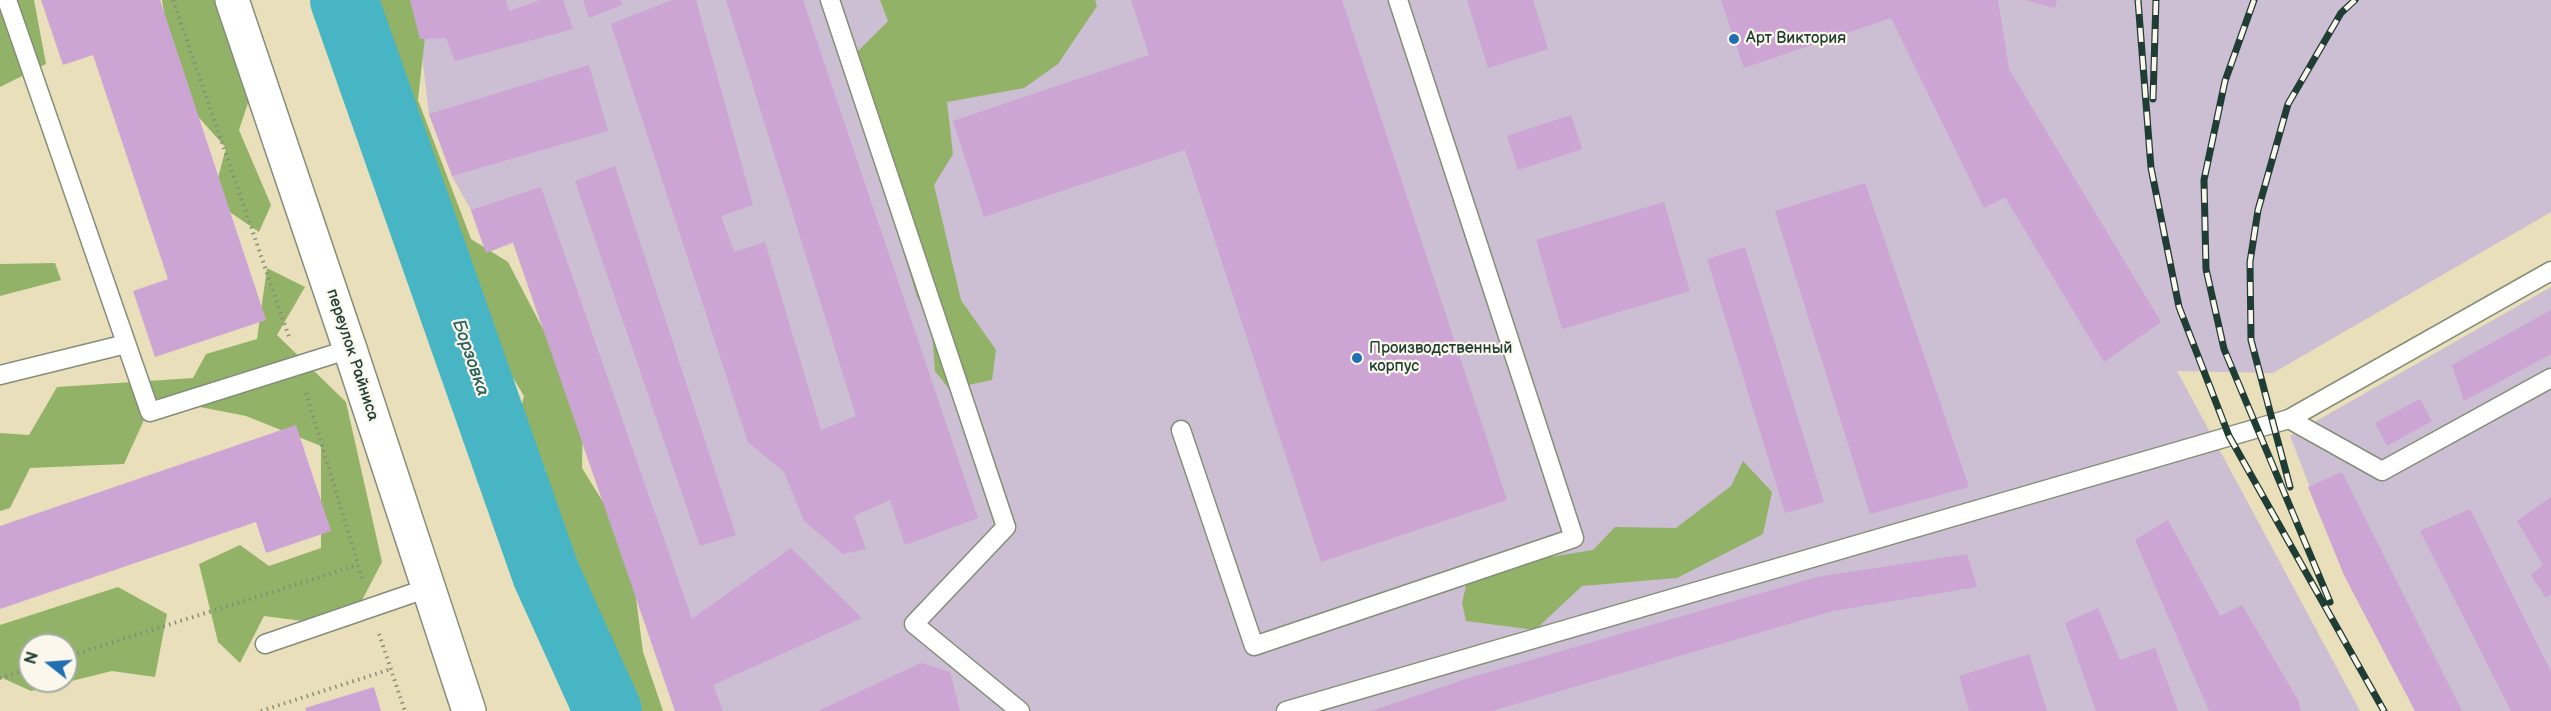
<!DOCTYPE html>
<meta charset="utf-8">
<style>
body{margin:0}
#map{position:relative;width:2551px;height:711px;overflow:hidden;background:#e9dfbb;font-family:"Balsamiq Sans",sans-serif}
canvas{display:block}
.north{position:absolute;left:18px;top:633px;width:60px;height:60px;box-sizing:border-box;background:#fbf7ec;border:2px solid #a3ada2;border-radius:50%;rotate:287deg;font-size:16px;font-weight:700;line-height:24px;text-align:center;color:#1f3d34}
.north::after{content:'';display:block;margin:auto;width:21px;height:27px;background:#1f6fb2;clip-path:polygon(50% 0,100% 100%,50% 72%,0 100%)}
</style>
<div id="map">
<canvas width="2551" height="711"></canvas>
<div class="north">N</div>
</div>
<script>
const context = document.querySelector('canvas').getContext('2d');
context.lineJoin = 'round';
function fill(path, color) {
  context.fillStyle = color;
  context.fill(path, 'evenodd');
}
function poly(rows) {
  const path = new Path2D();
  for (const r of rows) {
    path.moveTo(r[0], r[1]);
    for (let i = 2; i < r.length; i += 2) path.lineTo(r[i], r[i + 1]);
  }
  return path;
}
function trace(path, color, width, dash) {
  context.strokeStyle = color;
  context.lineWidth = width;
  context.lineCap = dash ? 'butt' : 'round';
  context.setLineDash(dash || []);
  context.stroke(path);
}
function drawText(font, color, halo, rows, align = 'center') {
  context.font = font + ' "Balsamiq Sans",sans-serif';
  context.lineWidth = 4.5;
  context.setLineDash([]);
  context.textBaseline = 'middle';
  context.strokeStyle = halo;
  context.fillStyle = color;
  for (const [text, x, y, turn = 0] of rows) {
    context.save();
    context.translate(x, y);
    context.rotate((+turn || 0) * Math.PI / 180);
    context.textAlign = isNaN(turn) ? turn : align;
    if (halo) context.strokeText(text, 0, 0);
    context.fillText(text, 0, 0);
    context.restore();
  }
}
const industrial = poly([
 [410,0,2551,0,2551,212,2273,373,2177,371,2360,711,675,711,513,243,486,253,471,210,452,176,429,114,420,39],
 [2551,287,2551,711,2415,711,2344,575,2290,436]
]);
const forest = poly([
 [0,0,34,0,46,64,0,87],
 [162,0,246,0,263,58,239,130,271,205,259,232,212,200,226,148,177,93],
 [376,0,429,0,418,100,471,239,508,262,583,406,582,468,629,544,643,652,663,711,625,711,545,515,546,470,516,428,524,396,459,288,423,188,397,164,365,93,390,37],
 [880,0,1095,0,1097,6,1058,64,1024,88,947,102,953,154,934,185,961,300,996,350,992,380,949,389,935,371,931,322,917,297,867,128,873,99,842,67,888,21],
 [55,263,61,280,0,296,0,264],
 [267,268,305,287,277,335,346,402,382,562,348,627,264,616,240,663,218,642,199,564,240,545,269,566,321,548,321,446,246,416,154,398,124,464,30,468,10,508,0,511,0,433,29,435,57,387,193,378,206,354,257,339],
 [1743,461,1772,492,1763,534,1677,578,1582,586,1535,630,1466,621,1462,603,1470,570,1593,550,1615,527,1676,528,1731,486],
 [118,587,167,614,155,677,112,671,31,691,0,677,0,625],
 [30,645,66,645,66,681,30,681]
]);
const river = poly([
 [344,0,546,574,608,711]
]);
const building = poly([
 [41,0,160,0,266,320,155,357,133,291,168,279,93,55,63,65],
 [410,0,506,0,509,11,540,0,563,0,573,29,455,61,446,38,420,39],
 [583,0,620,0,622,5,589,18],
 [672,0,696,0,753,205,721,216,734,252,765,242,821,430,856,416,726,0,803,0,978,518,905,545,890,500,854,516,866,549,843,554,804,521,784,472,748,442,611,24],
 [1131,0,1342,0,1507,500,1321,562,1185,150,984,217,953,121,1149,55],
 [1467,0,1533,0,1548,49,1488,68],
 [1721,0,1998,0,2009,69,2161,322,2104,362,2005,197,1984,208,1891,18,1744,68],
 [2025,0,2057,0,2055,8],
 [589,65,608,131,452,176,429,114],
 [1571,115,1582,149,1518,170,1507,136],
 [615,166,736,535,700,546,575,181],
 [1865,183,1969,487,1870,514,1775,211],
 [541,187,692,619,791,548,862,618,713,685,723,711,675,711,513,242,486,253,471,210],
 [1664,202,1690,291,1562,329,1536,240],
 [1745,247,1824,502,1785,513,1707,259],
 [2551,310,2551,354,2464,401,2452,365],
 [2420,399,2432,421,2387,446,2375,423],
 [296,425,331,531,266,553,256,522,0,609,0,526],
 [2342,472,2462,711,2415,711,2344,575,2308,487],
 [2551,497,2551,594,2546,598,2531,575,2543,565,2517,521],
 [2470,509,2551,672,2551,711,2511,711,2420,531],
 [2168,520,2220,616,2242,605,2298,700,2301,711,2209,711,2135,540],
 [1967,554,1977,587,1833,611,1492,711,1371,711,1472,677,1817,577],
 [2098,608,2120,660,2155,648,2178,711,2096,711,2065,623],
 [2029,654,2047,711,1969,711,1959,676],
 [921,663,950,672,960,711,818,711],
 [374,687,381,711,306,711,305,708]
]);
const path = poly([
 [173,0,290,340],
 [306,393,363,581],
 [379,634,405,711],
 [66,657,358,565],
 [0,678,30,669],
 [261,711,391,669]
]);
const lane = poly([
 [7,0,150,412,350,349],
 [830,0,1006,527,914,624,1020,711],
 [0,375,126,344],
 [2289,419,2382,471,2551,378],
 [1181,430,1254,646,1574,538,1398,0],
 [265,644,428,588],
 [1286,711,2289,419,2551,271]
]);
const street = poly([
 [232,0,350,349,469,711]
]);
const rail = poly([
 [2138,0,2151,168,2179,307,2229,436,2384,711],
 [2254,0,2225,81,2204,180,2206,269,2224,349,2330,602],
 [2153,99,2156,0],
 [2290,487,2251,340,2250,262,2258,210,2288,104,2341,13,2355,0]
]);
const markers = [
 [1734,39,6,"#1f6fb2"],
 [1357,358,6,"#1f6fb2"]
];
const poiNames = [
 ["Арт Виктория",1746,39],
 ["Производственный",1369,349],
 ["корпус",1369,367]
];
const streetNames = [
 ["переулок Райниса",352,355,72]
];
const waterNames = [
 ["Борзовка",470,358,71]
];
fill(industrial, '#ccbed3');
fill(forest, '#92b367');
trace(river, '#48b5c4', 68);
fill(building, '#cda5d4');
trace(lane, '#848e78', 21);
trace(street, '#848e78', 36);
trace(path, '#848e78', 4, [1.5, 4.5]);
trace(lane, '#fff', 18);
trace(street, '#fff', 33);
trace(rail, '#1f3d34', 7);
trace(rail, '#fbf7ec', 4.5, [14]);
for (const [x, y, r, color] of markers) {
  const dot = new Path2D();
  dot.arc(x, y, r, 0, 2 * Math.PI);
  context.fillStyle = color;
  context.fill(dot);
  trace(dot, '#fbf7ec', 2);
}
drawText('16px', '#1f3d34', '#fbf7ec', poiNames, 'left');
drawText('16px', '#1f3d34', '#fbf7ec', streetNames);
drawText('italic 18px', '#2b615f', '#fbf7ec', waterNames);
</script>
